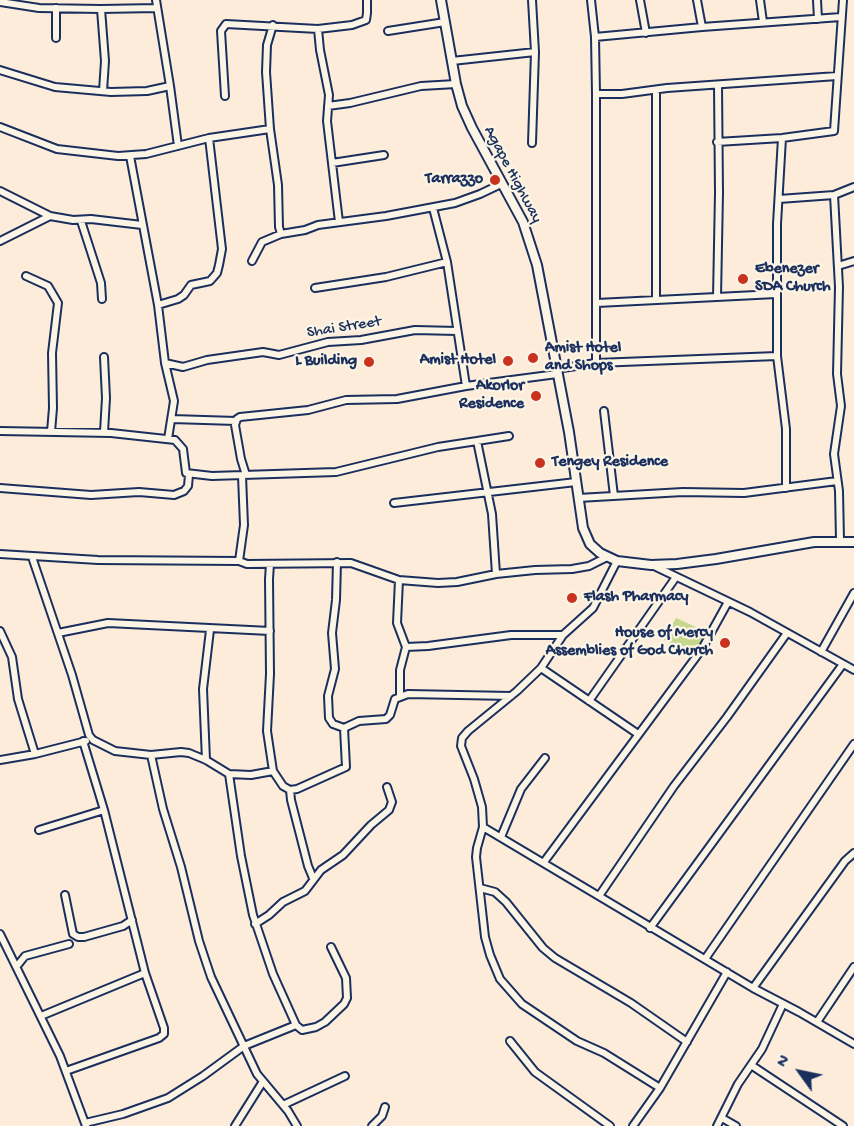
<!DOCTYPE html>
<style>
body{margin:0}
#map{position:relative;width:854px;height:1126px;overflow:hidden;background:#fcecd9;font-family:"Gochi Hand",sans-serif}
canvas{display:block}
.north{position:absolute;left:770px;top:1042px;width:60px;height:60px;-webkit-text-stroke:4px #fcf5e5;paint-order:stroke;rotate:303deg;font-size:16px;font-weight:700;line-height:24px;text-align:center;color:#1b2f5e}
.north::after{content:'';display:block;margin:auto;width:21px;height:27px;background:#1b2f5e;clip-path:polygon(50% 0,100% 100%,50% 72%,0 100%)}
</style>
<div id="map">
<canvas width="854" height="1126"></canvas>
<div class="north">N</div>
</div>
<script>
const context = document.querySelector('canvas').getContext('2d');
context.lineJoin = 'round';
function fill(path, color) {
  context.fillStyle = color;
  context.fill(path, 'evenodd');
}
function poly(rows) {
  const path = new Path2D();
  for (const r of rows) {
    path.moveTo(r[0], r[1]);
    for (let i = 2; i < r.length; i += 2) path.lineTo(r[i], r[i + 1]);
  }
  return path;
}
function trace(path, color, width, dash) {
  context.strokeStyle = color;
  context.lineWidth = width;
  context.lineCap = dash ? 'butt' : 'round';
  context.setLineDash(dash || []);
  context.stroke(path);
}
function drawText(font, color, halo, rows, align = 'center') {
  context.font = font + ' "Gochi Hand",sans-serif';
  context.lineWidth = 4.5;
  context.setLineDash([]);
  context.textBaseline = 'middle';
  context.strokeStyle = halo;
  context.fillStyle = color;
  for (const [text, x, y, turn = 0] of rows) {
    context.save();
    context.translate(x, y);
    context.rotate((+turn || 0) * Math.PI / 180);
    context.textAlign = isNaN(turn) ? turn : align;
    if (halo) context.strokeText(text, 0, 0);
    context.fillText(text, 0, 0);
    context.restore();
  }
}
const green = poly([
 [676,618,707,632,694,654,664,640]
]);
const minor = poly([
 [156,0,170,86,178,146],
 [532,0,535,52,532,143],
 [591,0,595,37,596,94,596,363],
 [640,0,646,33],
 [760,0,763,22],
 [817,0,818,19],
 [0,2,39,8,101,9,156,8],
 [56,8,56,38],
 [101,9,105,61,103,91],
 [273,25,267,45,266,72,270,129,278,185,279,227,281,234,305,230,318,225,386,216,455,203,480,194,501,184],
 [702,27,841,17],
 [318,29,320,50,329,95,327,121,339,222],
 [388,31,445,22],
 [595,37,702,27,697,0],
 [452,61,535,52],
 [0,70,55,87,111,92,147,91,170,86],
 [656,90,656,299],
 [596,94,622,94,667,88,837,76],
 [225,96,221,31,226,24,318,29,352,25,366,20,367,13,367,0],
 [328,106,350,103,421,86,456,84],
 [0,127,57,149,118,156,146,154,209,138,270,129],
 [782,138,777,224,777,356,786,429,786,488],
 [717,142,782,138,834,131,843,0],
 [130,156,158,305,165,363,174,401,168,439],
 [332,163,384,155],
 [0,191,50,216,73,220,91,219,142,225],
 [834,195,839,287,837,374,841,406,834,454,839,491,840,540],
 [779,199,834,195,854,187],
 [433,208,447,262,466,386],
 [81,221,101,283,102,299],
 [0,241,50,216],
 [252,261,262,242,281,234],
 [838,266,854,261],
 [26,276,48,286,58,303,52,353,53,408,51,432],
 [315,288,386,277,447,262],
 [717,297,719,193,718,85],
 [597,303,776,294],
 [158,305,178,299,184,295,191,285,210,281,217,273,219,265,222,249,209,138],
 [104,357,106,398,104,432],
 [165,363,183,367,207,360,263,352,279,355,328,342,361,340,415,330,457,331],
 [556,369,596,363,777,356],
 [604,411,614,496],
 [172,419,236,421],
 [0,431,111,433,175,440,183,449,186,473,212,476,336,472,438,447,477,441,492,514,496,574],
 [477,441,509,436],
 [246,475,241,459,235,425,237,419,240,417,308,410,346,400,397,399,466,386,557,374],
 [0,488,91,495,139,492,174,495,184,491,188,486,189,475],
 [578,498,683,492,744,493,837,481],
 [394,503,576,482],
 [0,554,98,560,239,561,247,564,351,563,399,580,438,583,457,582,496,574,535,570,572,569,589,566,607,557],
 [32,557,72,675,89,735,93,740,115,751,151,755,181,752,189,753,206,760,229,774,251,775,273,771],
 [239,561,244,525,242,476],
 [617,561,593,608,563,635,541,668,517,691,468,731,462,738,461,746,474,779,482,807,483,827,477,848,476,857,485,937,490,955,500,979,522,1004,577,1041,604,1053,660,1088],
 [337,562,336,600,332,633,335,669,328,696,329,718,333,724,344,728,359,721,386,719,390,715,395,699,408,694,511,696],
 [270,564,269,579,270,674,267,731,273,771,283,786,290,790,297,789,346,767,344,728],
 [652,565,750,612,854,670],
 [399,580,397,623,406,647,400,670,400,696],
 [0,631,12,657,18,699,35,754],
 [58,633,108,623,270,631],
 [406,647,428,646,511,635,563,635],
 [821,652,854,593],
 [541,668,638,734],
 [589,701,676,577],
 [151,755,163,809,181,867,199,941,211,977,257,1074,288,1111,297,1126],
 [0,760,35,754,86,741],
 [206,760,203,689,210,630],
 [229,774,241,856,253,915,273,974,296,1025,302,1030,316,1027,325,1022,344,1004,347,998,346,978,331,947],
 [290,790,291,800,308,866,313,878],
 [483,827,753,988,799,1012,854,1044],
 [39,830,104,810],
 [501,837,521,789,545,758],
 [544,862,702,649,728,602],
 [480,888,495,892,506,902,543,948,555,958,631,1003,687,1042],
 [65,895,73,934,78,937,84,937,123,926,132,920],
 [599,896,674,786,727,717,787,633],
 [255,924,269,915,283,902,305,891,321,870,343,855,371,825,389,810,392,802,387,787],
 [650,928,843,664],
 [0,934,60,1056,86,1126],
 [705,959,854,744],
 [17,966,25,956,69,944],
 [753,988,845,861,854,853],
 [41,1016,145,973],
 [817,1022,854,967],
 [510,1041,535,1072,610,1126],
 [751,1065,843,1126],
 [66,1071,159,1038,164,1034,164,1028,145,973,104,810,83,741],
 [283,1105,345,1076],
 [722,1118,736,1126],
 [85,1123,123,1114,168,1098,203,1076,244,1046,296,1025],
 [235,1126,262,1083],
 [372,1126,382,1116,385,1107],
 [633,1126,660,1088,727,972],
 [717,1126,738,1084,762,1049,783,1004]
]);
const tertiary = poly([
 [441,0,456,84,462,106,472,128,523,222,537,265,569,432,583,528,590,544,600,553,617,561,651,565,677,564,716,559,814,542,854,542]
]);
const markers = [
 [495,180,6,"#c8321e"],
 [743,279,6,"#c8321e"],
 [533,358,6,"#c8321e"],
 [508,361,6,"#c8321e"],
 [369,362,6,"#c8321e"],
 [536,396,6,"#c8321e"],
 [540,463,6,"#c8321e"],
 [572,598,6,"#c8321e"],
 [725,643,6,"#c8321e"]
];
const streetNames = [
 ["Agape Highway",512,175,62],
 ["Shai Street",344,328,-9]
];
const poiNames = [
 ["Tarrazzo",483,180],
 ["Ebenezer",755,270,"left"],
 ["SDA Church",755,288,"left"],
 ["Amist Hotel",545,349,"left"],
 ["and Shops",545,367,"left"],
 ["Amist Hotel",496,361],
 ["L Building",357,362],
 ["Akorlor",524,387],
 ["Residence",524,405],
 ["Tengey Residence",552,463,"left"],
 ["Flash Pharmacy",584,598,"left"],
 ["House of Mercy",713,634],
 ["Assemblies of God Church",713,652]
];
fill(green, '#c4d78c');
trace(minor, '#1b2f5e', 10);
trace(tertiary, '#1b2f5e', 12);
trace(minor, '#fcf5e5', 6);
trace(tertiary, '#fcf5e5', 8);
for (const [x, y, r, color] of markers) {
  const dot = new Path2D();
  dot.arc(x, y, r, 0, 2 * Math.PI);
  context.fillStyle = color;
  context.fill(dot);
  trace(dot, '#fcf5e5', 2);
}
drawText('16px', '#1b2f5e', '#fcf5e5', streetNames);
drawText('bold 16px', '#1b2f5e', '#fcf5e5', poiNames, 'right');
</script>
